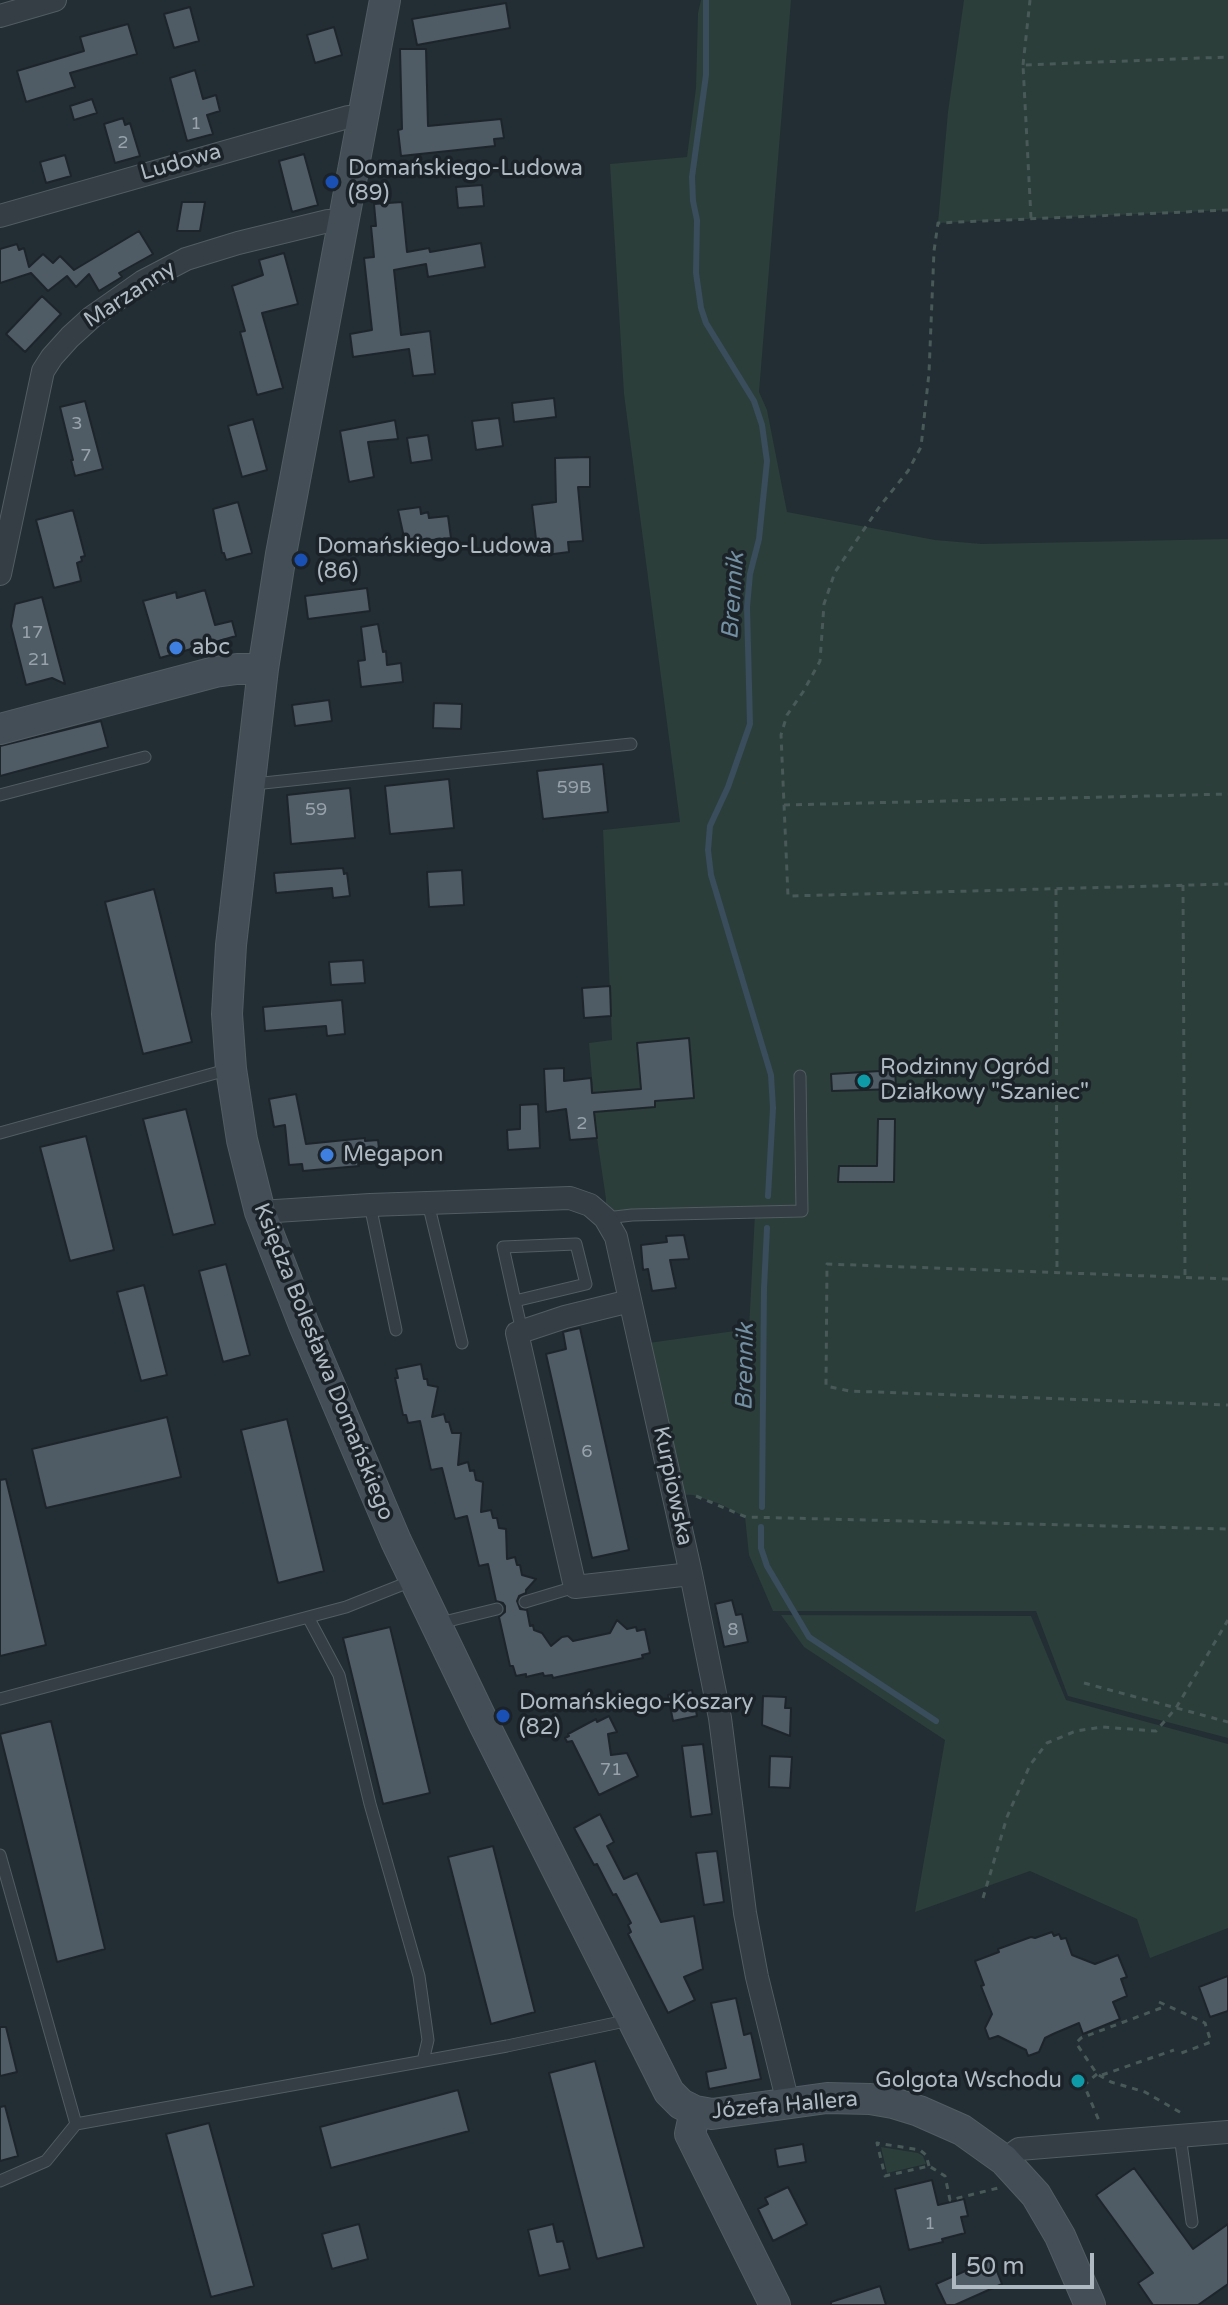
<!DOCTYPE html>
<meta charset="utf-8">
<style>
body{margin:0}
#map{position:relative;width:1228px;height:2305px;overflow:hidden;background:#222d34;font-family:"Varela Round",sans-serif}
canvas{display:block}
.scale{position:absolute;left:952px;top:2253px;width:142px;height:36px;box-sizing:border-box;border:4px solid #afb9c2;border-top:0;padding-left:10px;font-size:24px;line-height:28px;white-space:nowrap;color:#afb9c2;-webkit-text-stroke:6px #1b2329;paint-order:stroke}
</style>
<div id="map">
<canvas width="1228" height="2305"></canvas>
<div class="scale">50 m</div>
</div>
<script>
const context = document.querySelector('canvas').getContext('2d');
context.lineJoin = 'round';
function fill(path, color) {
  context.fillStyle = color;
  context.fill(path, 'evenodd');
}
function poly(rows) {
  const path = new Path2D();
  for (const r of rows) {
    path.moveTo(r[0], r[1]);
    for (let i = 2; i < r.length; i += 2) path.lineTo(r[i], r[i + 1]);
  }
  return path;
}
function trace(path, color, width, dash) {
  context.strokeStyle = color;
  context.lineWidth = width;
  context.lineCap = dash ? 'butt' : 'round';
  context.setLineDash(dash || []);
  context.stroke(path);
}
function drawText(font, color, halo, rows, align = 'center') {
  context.font = font + ' "Varela Round",sans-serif';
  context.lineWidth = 7;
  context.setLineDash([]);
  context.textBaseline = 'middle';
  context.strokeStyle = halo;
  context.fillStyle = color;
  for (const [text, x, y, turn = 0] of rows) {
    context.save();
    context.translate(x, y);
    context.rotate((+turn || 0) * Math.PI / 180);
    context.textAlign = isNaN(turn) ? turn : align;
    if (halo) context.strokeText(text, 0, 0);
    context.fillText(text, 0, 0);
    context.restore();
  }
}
const green = poly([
 [701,0,791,0,759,392,767,410,787,512,935,540,982,544,1228,539,1228,1738,1068,1696,1036,1611,773,1611,749,1555,745,1517,720,1504,693,1495,673,1494,641,1344,749,1329,755,1213,605,1218,606,1199,597,1138,589,1043,612,1040,603,830,680,822,624,394,610,164,687,157,696,88,698,13],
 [964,0,1228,0,1228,210,938,223,948,112],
 [781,1615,1031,1616,1066,1700,1228,1744,1228,1928,1150,1958,1137,1919,1030,1871,915,1912,945,1740,804,1647],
 [881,2147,918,2153,923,2156,926,2164,887,2173]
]);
const stream = poly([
 [706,0,706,75,692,177,693,201,697,220,696,273,701,308,706,323,754,401,762,425,767,461,759,539,750,574,747,607,750,724,728,787,710,826,708,850,711,875,771,1075,773,1108,768,1196],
 [762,1507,764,1288,767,1228],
 [761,1527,761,1548,767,1566,809,1637,936,1721]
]);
const building = poly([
 [506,3,510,28,417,45,412,19,506,3],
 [190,7,199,41,174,48,164,14,190,7],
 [128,24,137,54,70,73,75,87,26,102,17,71,84,51,80,37,128,24],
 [334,27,342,55,315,63,307,35,334,27],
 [400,49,426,49,428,126,501,119,504,138,494,139,495,146,401,156,398,130,402,129,400,49],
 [195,70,203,99,216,95,220,111,207,115,213,134,187,141,170,78,195,70],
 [92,99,97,113,74,120,70,106,92,99],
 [123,118,125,125,130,123,140,156,115,163,104,124,123,118],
 [304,154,318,205,292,212,279,161,304,154],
 [65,155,71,176,46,183,40,162,65,155],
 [482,185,484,206,458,208,456,187,482,185],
 [182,202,205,202,200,231,177,231,182,202],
 [402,202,407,252,429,248,430,252,481,243,485,267,428,277,426,264,394,270,401,335,430,331,435,374,413,376,409,349,353,357,350,334,372,330,364,258,374,257,371,226,376,226,374,204,402,202],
 [139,231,153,254,119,273,122,277,99,291,89,274,76,287,67,276,48,291,31,273,0,283,0,249,17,244,19,250,24,248,29,267,43,254,53,263,60,256,74,270,139,231],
 [284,253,298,304,262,313,283,388,257,395,240,332,245,331,232,286,263,275,259,260,284,253],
 [42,296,61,314,25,352,6,334,42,296],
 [554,398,556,417,514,422,512,403,554,398],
 [85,401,103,469,75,476,71,460,73,460,60,407,85,401],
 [499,418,503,446,476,450,472,421,499,418],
 [253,419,267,470,242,477,228,426,253,419],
 [395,420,398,439,368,442,374,477,349,482,340,431,395,420],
 [428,435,432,460,411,463,407,438,428,435],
 [590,457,590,487,578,487,583,541,568,542,569,552,538,556,532,505,556,502,555,458,590,457],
 [238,502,252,553,226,560,224,553,222,553,213,509,238,502],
 [420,507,421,514,428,512,429,518,448,516,451,538,432,540,433,547,416,550,415,540,405,542,398,510,420,507],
 [73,510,85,556,81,557,82,561,77,563,81,581,54,588,36,520,73,510],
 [367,588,370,611,308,619,305,596,367,588],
 [205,590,215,625,232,621,236,636,160,658,143,601,176,592,177,598,205,590],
 [42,597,59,662,65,684,52,678,26,685,11,626,15,604,42,597],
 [378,624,383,652,386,651,387,665,401,663,403,682,361,687,358,661,365,660,361,627,378,624],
 [329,700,332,721,295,726,292,705,329,700],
 [434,703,462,704,461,729,433,728,434,703],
 [101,721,108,747,0,776,0,746,101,721],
 [603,764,608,812,543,819,537,771,603,764],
 [449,779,454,828,390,834,385,786,449,779],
 [350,788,355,838,291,844,287,795,350,788],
 [343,868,344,874,347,873,350,896,333,898,332,888,276,893,274,873,343,868],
 [462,870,464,905,429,907,427,872,462,870],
 [154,889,192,1042,143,1054,105,902,154,889],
 [363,960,365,983,331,985,329,962,363,960],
 [610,986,611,1016,584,1018,582,988,610,986],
 [342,1000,345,1034,327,1036,326,1026,265,1031,263,1007,342,1000],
 [689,1038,694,1098,655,1101,655,1107,594,1112,597,1138,570,1140,566,1109,546,1112,544,1069,564,1068,564,1081,591,1078,592,1093,641,1089,637,1043,689,1038],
 [895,1067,896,1089,832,1091,831,1074,880,1071,880,1068,895,1067],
 [296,1094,306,1144,365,1138,365,1141,378,1140,380,1158,375,1158,375,1163,358,1164,359,1166,303,1171,302,1164,289,1165,285,1125,274,1127,269,1099,296,1094],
 [538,1104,540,1148,508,1150,507,1130,520,1129,520,1105,538,1104],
 [186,1109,215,1224,173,1235,143,1119,186,1109],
 [878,1119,895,1119,894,1182,838,1182,839,1166,877,1166,878,1119],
 [86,1136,114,1250,70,1261,40,1147,86,1136],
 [684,1235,689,1259,670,1260,676,1288,652,1291,648,1269,643,1270,641,1245,667,1242,666,1236,684,1235],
 [226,1264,250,1355,223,1362,199,1271,226,1264],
 [144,1285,167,1375,141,1381,117,1292,144,1285],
 [580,1328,629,1550,592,1558,546,1354,566,1349,563,1332,580,1328],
 [421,1364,424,1379,427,1379,428,1385,438,1387,432,1417,444,1414,446,1422,449,1422,452,1433,461,1433,458,1465,468,1462,470,1471,474,1470,476,1480,483,1482,481,1512,491,1510,493,1518,497,1518,499,1528,506,1529,507,1559,515,1557,517,1565,520,1565,522,1575,536,1579,526,1590,526,1593,519,1596,517,1601,520,1609,527,1610,530,1626,533,1625,534,1630,542,1633,551,1646,562,1637,568,1636,573,1641,610,1633,617,1620,627,1629,636,1627,637,1631,645,1629,650,1653,642,1655,643,1658,553,1678,552,1675,544,1676,543,1673,526,1677,526,1674,516,1676,513,1666,510,1666,499,1617,505,1612,505,1606,503,1603,496,1601,488,1564,479,1566,467,1516,455,1519,442,1468,431,1470,420,1421,408,1423,406,1415,403,1415,395,1378,398,1378,396,1369,421,1364],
 [167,1417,181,1477,46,1508,32,1449,167,1417],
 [287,1419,324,1571,278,1583,241,1430,287,1419],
 [6,1479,46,1645,0,1656,0,1480,6,1479],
 [732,1600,736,1615,742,1614,748,1642,724,1647,715,1604,732,1600],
 [390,1627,430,1793,383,1804,343,1638,390,1627],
 [692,1690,697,1716,673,1721,668,1695,692,1690],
 [763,1696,786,1697,785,1708,791,1708,790,1736,762,1725,763,1696],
 [609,1716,617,1732,608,1734,611,1755,627,1753,638,1776,599,1795,572,1741,567,1742,565,1738,569,1736,568,1734,596,1719,597,1722,609,1716],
 [51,1721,105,1949,57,1962,0,1734,51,1721],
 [703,1744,712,1814,691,1817,682,1746,703,1744],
 [770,1756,792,1757,790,1788,769,1787,770,1756],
 [600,1814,614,1842,607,1846,624,1879,637,1873,661,1922,694,1916,703,1969,684,1977,695,2000,668,2013,628,1934,631,1932,628,1925,631,1923,616,1894,613,1895,597,1864,594,1865,574,1828,600,1814],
 [493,1846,535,2012,491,2024,448,1857,493,1846],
 [717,1851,724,1902,704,1905,696,1853,717,1851],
 [1052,1932,1054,1936,1059,1934,1061,1939,1066,1938,1072,1955,1095,1964,1118,1955,1127,1977,1121,1979,1127,1996,1113,2002,1120,2019,1083,2034,1079,2023,1053,2034,1045,2038,1039,2052,1028,2056,1026,2050,998,2036,989,2039,985,2028,992,2014,981,1986,984,1985,975,1961,999,1952,998,1949,1031,1937,1035,1938,1052,1932],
 [1228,1976,1228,2011,1210,2017,1199,1987,1228,1976],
 [736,1998,744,2035,751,2033,761,2079,709,2089,706,2072,726,2068,711,2003,736,1998],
 [0,2027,6,2027,17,2072,0,2076,0,2027],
 [595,2061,644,2247,597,2259,549,2073,595,2061],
 [458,2090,469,2131,331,2168,320,2127,458,2090],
 [5,2106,18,2156,0,2161,0,2107,5,2106],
 [209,2123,254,2286,211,2297,166,2134,209,2123],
 [803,2144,806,2162,778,2167,775,2149,803,2144],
 [1134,2168,1193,2249,1228,2224,1228,2284,1198,2305,1153,2305,1138,2283,1153,2273,1096,2195,1134,2168],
 [932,2180,938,2205,964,2199,968,2216,961,2217,965,2233,942,2239,943,2242,909,2250,895,2189,932,2180],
 [788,2187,807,2224,773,2241,758,2209,768,2204,765,2198,788,2187],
 [359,2224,368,2259,332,2269,322,2234,359,2224],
 [553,2224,557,2242,563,2241,570,2269,539,2276,528,2230,553,2224],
 [992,2259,1002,2284,955,2305,946,2305,936,2284,992,2259],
 [880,2286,886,2305,831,2305,831,2302,880,2286]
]);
const path = poly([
 [1023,65,1030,0],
 [1228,210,938,223,934,251,929,373,921,447,908,471,880,506,835,572,824,604,820,661,803,692,787,715,781,735,788,896,1228,884],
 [1031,218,1023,65,1228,57],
 [784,805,1228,794],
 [1183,885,1185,1277],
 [1056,889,1057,1273],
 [1228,1279,827,1264,826,1386,849,1391,1228,1405],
 [696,1496,746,1517,1228,1529],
 [1084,1683,1228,1722],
 [983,1898,1007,1817,1030,1765,1047,1743,1076,1731,1102,1727,1156,1731,1176,1708,1228,1620],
 [1159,2002,1205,2023,1211,2042,1176,2055],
 [1161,2008,1081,2038,1076,2043,1097,2074,1111,2082,1145,2092,1183,2114],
 [1097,2074,1084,2085,1100,2123],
 [1102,2075,1174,2050],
 [929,2166,926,2155,920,2150,877,2143,885,2176,929,2166,945,2176,950,2200,998,2188]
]);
const lane = poly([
 [254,784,631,744],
 [0,795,145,757],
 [0,1133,230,1069],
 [428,1203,462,1343],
 [370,1205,396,1330],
 [606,1218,632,1215,802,1211,800,1076],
 [515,1301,586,1284,576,1244,503,1247,515,1301,522,1331],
 [525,1602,575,1587],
 [308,1617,339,1675,370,1804,419,1976,428,2040,423,2061],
 [440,1623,497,1609],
 [0,1699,346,1607,414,1580],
 [0,1855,76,2124,507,2046,630,2020],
 [1180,2136,1192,2222],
 [0,2181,46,2161,76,2124]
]);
const street = poly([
 [0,16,55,0],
 [0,216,348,117,363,117],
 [0,574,43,371,52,357,70,337,92,317,142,282,186,259,238,243,328,221,343,222],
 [260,1212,370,1205,570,1198,590,1205,605,1218,616,1237,691,1574,720,1718,745,1913,757,1977,788,2103],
 [630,1301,565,1317,517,1333,575,1587,691,1574],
 [1004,2160,1019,2149,1228,2132]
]);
const secondary = poly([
 [385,0,281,554,263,669,231,945,227,1014,231,1069,242,1140,260,1212,304,1325,396,1541,484,1724,669,2092,681,2104,695,2111,712,2114,827,2098,870,2099,893,2103,919,2111,962,2130,1004,2160,1036,2195,1060,2236,1090,2305],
 [0,729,215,672,237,669,263,669],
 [695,2111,690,2134,775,2305]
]);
const markers = [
 [332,182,8,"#1a4fb4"],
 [301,560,8,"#1a4fb4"],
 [176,648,8,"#3f7fe0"],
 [864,1081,8,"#0f9aa8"],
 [327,1155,8,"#3f7fe0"],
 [503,1716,8,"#1a4fb4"],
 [1078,2081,8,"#0f9aa8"]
];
const numberNames = [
 ["1",196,124],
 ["2",123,143],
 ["3",77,424],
 ["7",86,456],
 ["17",32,633],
 ["21",39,660],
 ["59B",574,788],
 ["59",316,810],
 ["2",582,1124],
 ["6",587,1452],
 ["8",733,1630],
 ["71",611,1770],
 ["1",930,2224]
];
const streetNames = [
 ["Ludowa",181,163,-16],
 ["Marzanny",130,295,-33],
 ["Księdza Bolesława Domańskiego",323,1362,68],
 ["Kurpiowska",672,1486,78],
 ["Józefa Hallera",785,2106,-5]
];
const poiNames = [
 ["Domańskiego-Ludowa",348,169],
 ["(89)",348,194],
 ["Domańskiego-Ludowa",317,547],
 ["(86)",317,572],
 ["abc",192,648],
 ["Rodzinny Ogród",880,1068],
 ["Działkowy \"Szaniec\"",880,1093],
 ["Megapon",343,1155],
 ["Domańskiego-Koszary",519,1703],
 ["(82)",519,1728],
 ["Golgota Wschodu",1062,2081,"right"]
];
const waterNames = [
 ["Brennik",734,596,-86],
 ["Brennik",746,1367,-89]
];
fill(green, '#2b3e3a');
trace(stream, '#394d5c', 6);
fill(building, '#4f5b65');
trace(building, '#1d252b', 2);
trace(lane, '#525c63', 13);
trace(street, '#525c63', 24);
trace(secondary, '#525c63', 32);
trace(path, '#485958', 3, [6, 6]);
trace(lane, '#353e45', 11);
trace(street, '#353e45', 22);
trace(secondary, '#444e57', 30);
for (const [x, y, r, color] of markers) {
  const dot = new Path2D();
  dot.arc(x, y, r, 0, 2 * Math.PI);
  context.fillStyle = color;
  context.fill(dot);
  trace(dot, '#1b2329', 3);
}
drawText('18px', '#97a2ab', null, numberNames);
drawText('22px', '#afb9c2', '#1b2329', streetNames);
drawText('22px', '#afb9c2', '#1b2329', poiNames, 'left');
drawText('italic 24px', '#738fa2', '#1b2329', waterNames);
</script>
